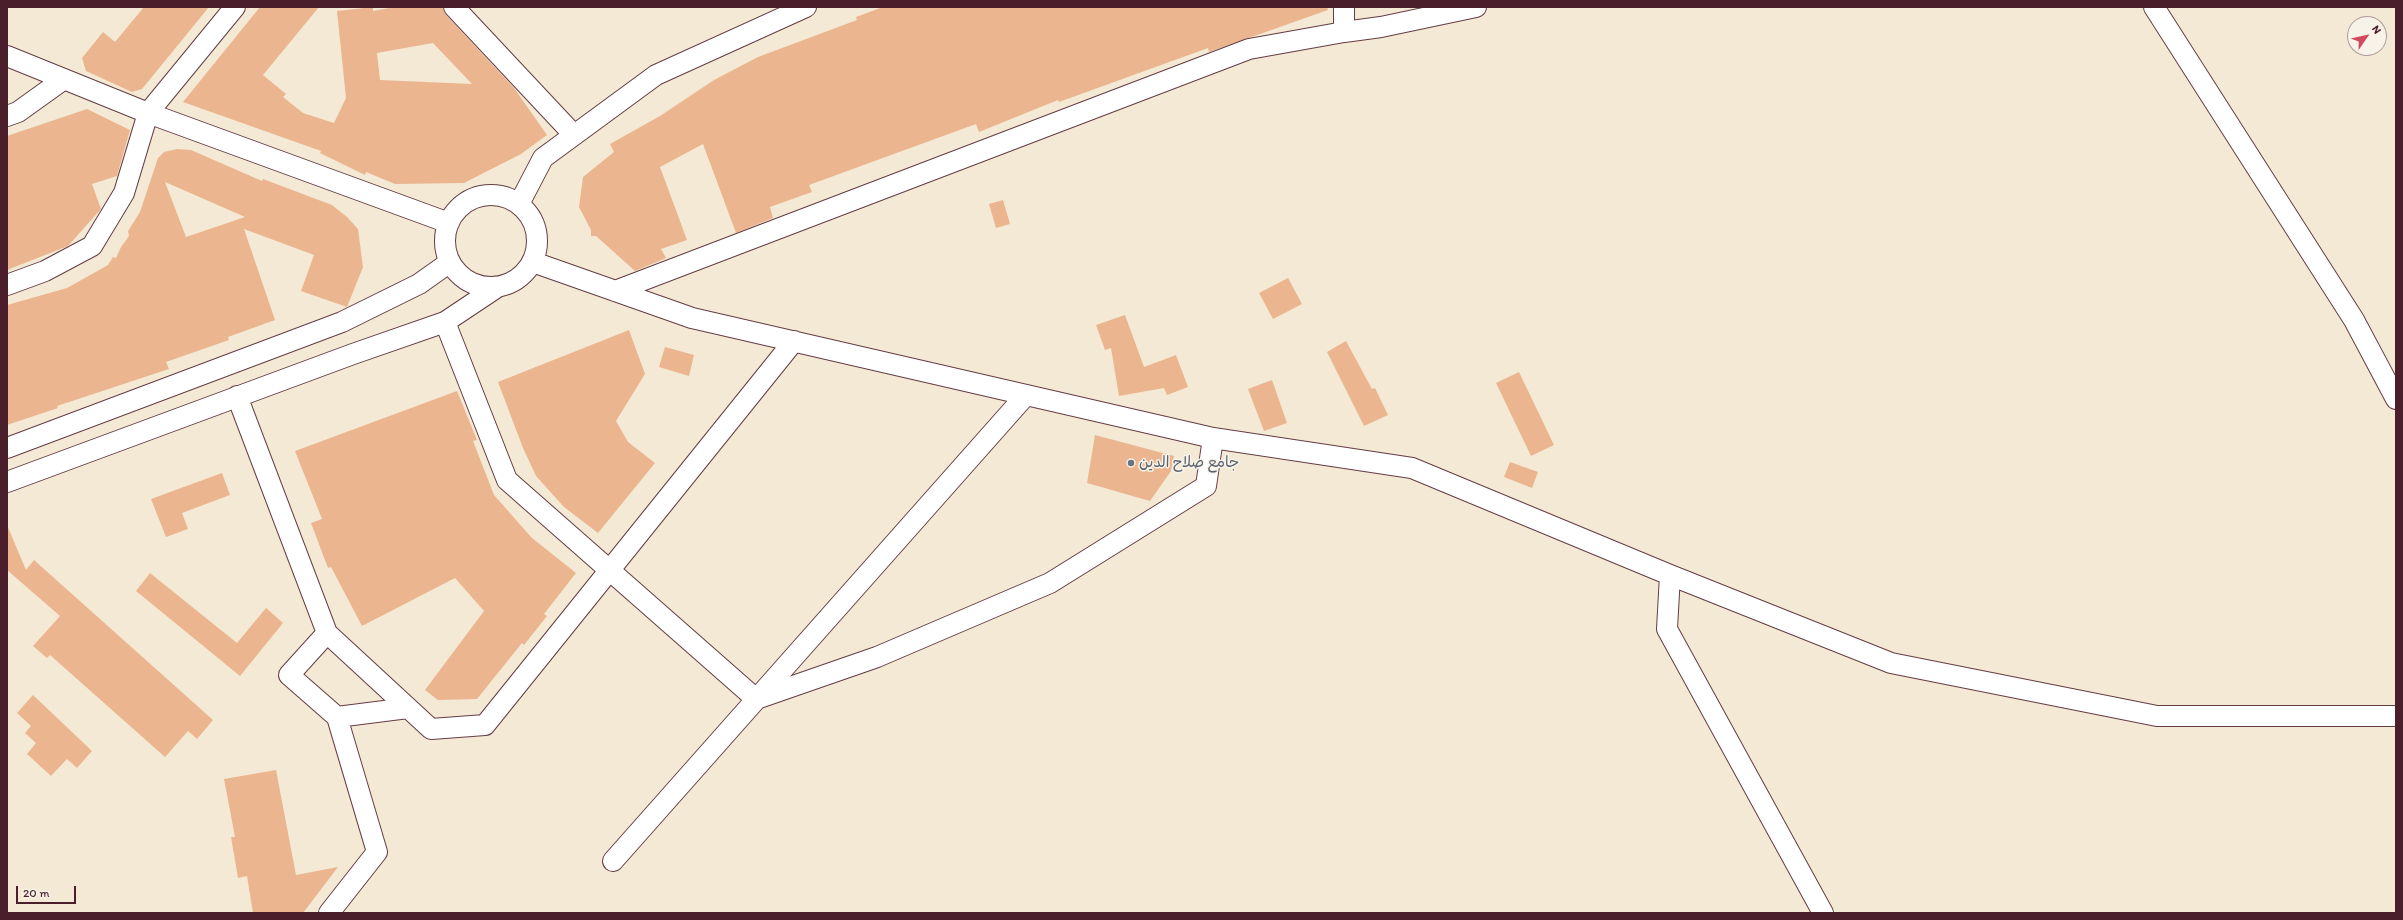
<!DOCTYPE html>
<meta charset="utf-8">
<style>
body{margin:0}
#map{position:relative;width:2403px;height:920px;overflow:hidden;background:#f4e9d4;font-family:Itim,sans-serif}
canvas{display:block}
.frame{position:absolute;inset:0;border:8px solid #4a1f2b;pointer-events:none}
.north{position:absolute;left:2347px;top:16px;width:40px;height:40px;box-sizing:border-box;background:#f7f3e8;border:1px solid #b29e9c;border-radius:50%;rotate:56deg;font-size:11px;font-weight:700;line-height:16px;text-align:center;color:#4a1f2b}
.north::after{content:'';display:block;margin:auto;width:14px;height:18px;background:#d1495b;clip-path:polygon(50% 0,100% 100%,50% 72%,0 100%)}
.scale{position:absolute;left:16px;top:886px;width:60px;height:18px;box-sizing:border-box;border:2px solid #4a1f2b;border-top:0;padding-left:5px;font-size:12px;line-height:14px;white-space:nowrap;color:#4a1f2b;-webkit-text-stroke:3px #f7f3e8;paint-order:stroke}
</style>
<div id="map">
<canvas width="2403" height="920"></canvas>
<div class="frame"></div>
<div class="north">N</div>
<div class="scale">20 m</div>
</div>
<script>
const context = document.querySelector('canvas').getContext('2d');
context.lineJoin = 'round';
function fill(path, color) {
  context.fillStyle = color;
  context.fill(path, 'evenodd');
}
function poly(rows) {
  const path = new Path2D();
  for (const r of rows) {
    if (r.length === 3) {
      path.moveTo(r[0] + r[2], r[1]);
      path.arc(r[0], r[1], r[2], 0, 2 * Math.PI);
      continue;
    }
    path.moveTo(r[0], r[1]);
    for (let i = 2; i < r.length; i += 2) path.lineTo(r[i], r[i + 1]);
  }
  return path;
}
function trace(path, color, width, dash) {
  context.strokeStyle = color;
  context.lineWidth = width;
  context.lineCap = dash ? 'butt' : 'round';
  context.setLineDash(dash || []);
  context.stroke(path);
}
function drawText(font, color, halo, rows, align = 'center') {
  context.font = font + ' Itim,"Playpen Sans Arabic",sans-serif';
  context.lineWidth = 3;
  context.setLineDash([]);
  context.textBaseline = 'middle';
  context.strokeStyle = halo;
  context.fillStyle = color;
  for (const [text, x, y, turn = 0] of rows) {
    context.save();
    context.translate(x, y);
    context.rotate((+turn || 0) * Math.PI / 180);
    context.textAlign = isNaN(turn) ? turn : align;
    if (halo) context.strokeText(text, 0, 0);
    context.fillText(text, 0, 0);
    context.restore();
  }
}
const building = poly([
 [144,7,209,7,142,89,132,92,86,71,82,58,103,32,115,42],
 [260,7,319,7,263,75,286,94,283,97,303,113,334,123,346,98,337,11,373,7,373,11,395,7,442,7,446,15,514,88,547,135,521,154,464,183,395,184,366,172,365,175,320,153,321,151,183,102],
 [433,43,472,84,380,80,377,53],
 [883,7,1327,7,1328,10,1209,52,1208,48,1059,102,1058,100,979,132,976,124,809,185,812,192,770,207,773,218,736,233,703,144,660,167,687,240,661,249,666,258,635,271,596,236,591,236,591,230,579,207,583,177,614,152,610,144,660,116,714,80,758,57,857,20,856,17],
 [87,109,130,130,117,176,92,184,101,209,68,246,7,270,7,136],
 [177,149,191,150,262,181,263,179,332,205,347,217,358,229,363,267,347,307,301,291,314,255,244,229,275,320,228,337,229,340,166,362,169,369,57,406,58,408,7,425,7,305,67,288,108,265,113,257,116,258,121,247,129,236,128,231,140,212,158,158,164,152],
 [165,182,245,217,186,237],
 [1003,200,1010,224,996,228,989,204],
 [1288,278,1302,304,1273,319,1259,293],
 [1125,315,1144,367,1176,355,1188,387,1167,395,1164,388,1119,396,1111,348,1105,350,1096,325],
 [629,330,645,374,616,421,628,442,655,463,598,533,564,507,536,476,523,448,498,382],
 [1346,341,1372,389,1375,388,1388,415,1364,426,1327,352],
 [665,347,694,355,689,376,659,367],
 [1519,372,1554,445,1531,456,1496,383],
 [1272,380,1287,423,1264,431,1248,389],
 [457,391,477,440,473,441,494,495,532,538,576,573,544,614,547,616,524,645,522,643,477,699,438,700,425,690,484,611,455,578,362,626,331,567,328,568,311,523,322,519,295,451],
 [1095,435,1174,456,1171,471,1150,501,1087,483],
 [1510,462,1538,472,1532,488,1504,477],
 [222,473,230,495,182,513,188,529,166,537,151,499],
 [7,525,26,570,34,560,213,720,197,739,188,731,165,757,50,655,47,658,33,646,60,616,7,570],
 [150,573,237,643,266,608,283,623,240,676,136,591],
 [33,695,92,751,77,768,67,759,51,776,27,754,36,743,25,733,31,726,17,713],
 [276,770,296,875,338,867,303,913,253,913,247,876,238,878,231,837,235,837,224,779]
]);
const minor = poly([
 [454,7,574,135],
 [2154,7,2354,320,2396,399],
 [1344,32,1381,27,1476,7],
 [7,56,148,113,449,223],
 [7,116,18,112,64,79],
 [491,241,46],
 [519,204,543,158,656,75,806,7],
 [533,262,692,318,1213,438,1412,468,1670,575,1891,663,2157,716,2396,716],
 [7,285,45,271,92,246,124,193,148,113,235,7],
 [615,291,1249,49,1344,32,1344,7],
 [445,322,507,480,756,699,877,657,1050,583,1206,486,1213,438],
 [237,396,327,633,431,729,485,725,794,341],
 [7,448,342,322,419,284,450,262],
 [7,482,353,354,445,322,496,288],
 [1670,575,1667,629,1823,913],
 [327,633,289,675,337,717],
 [613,861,1026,395],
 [329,913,377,852,337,717,408,708]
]);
const markers = [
 [1131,463,4,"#6b7280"]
];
const worshipNames = [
 ["جامع صلاح الدين",1139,463]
];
fill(building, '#ebb68f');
trace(minor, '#643d44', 22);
trace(minor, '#fff', 20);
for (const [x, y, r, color] of markers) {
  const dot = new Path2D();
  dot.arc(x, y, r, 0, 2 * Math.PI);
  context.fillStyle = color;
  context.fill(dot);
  trace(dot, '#f7f3e8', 1.5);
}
drawText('15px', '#5b616d', '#f7f3e8', worshipNames, 'left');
</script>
